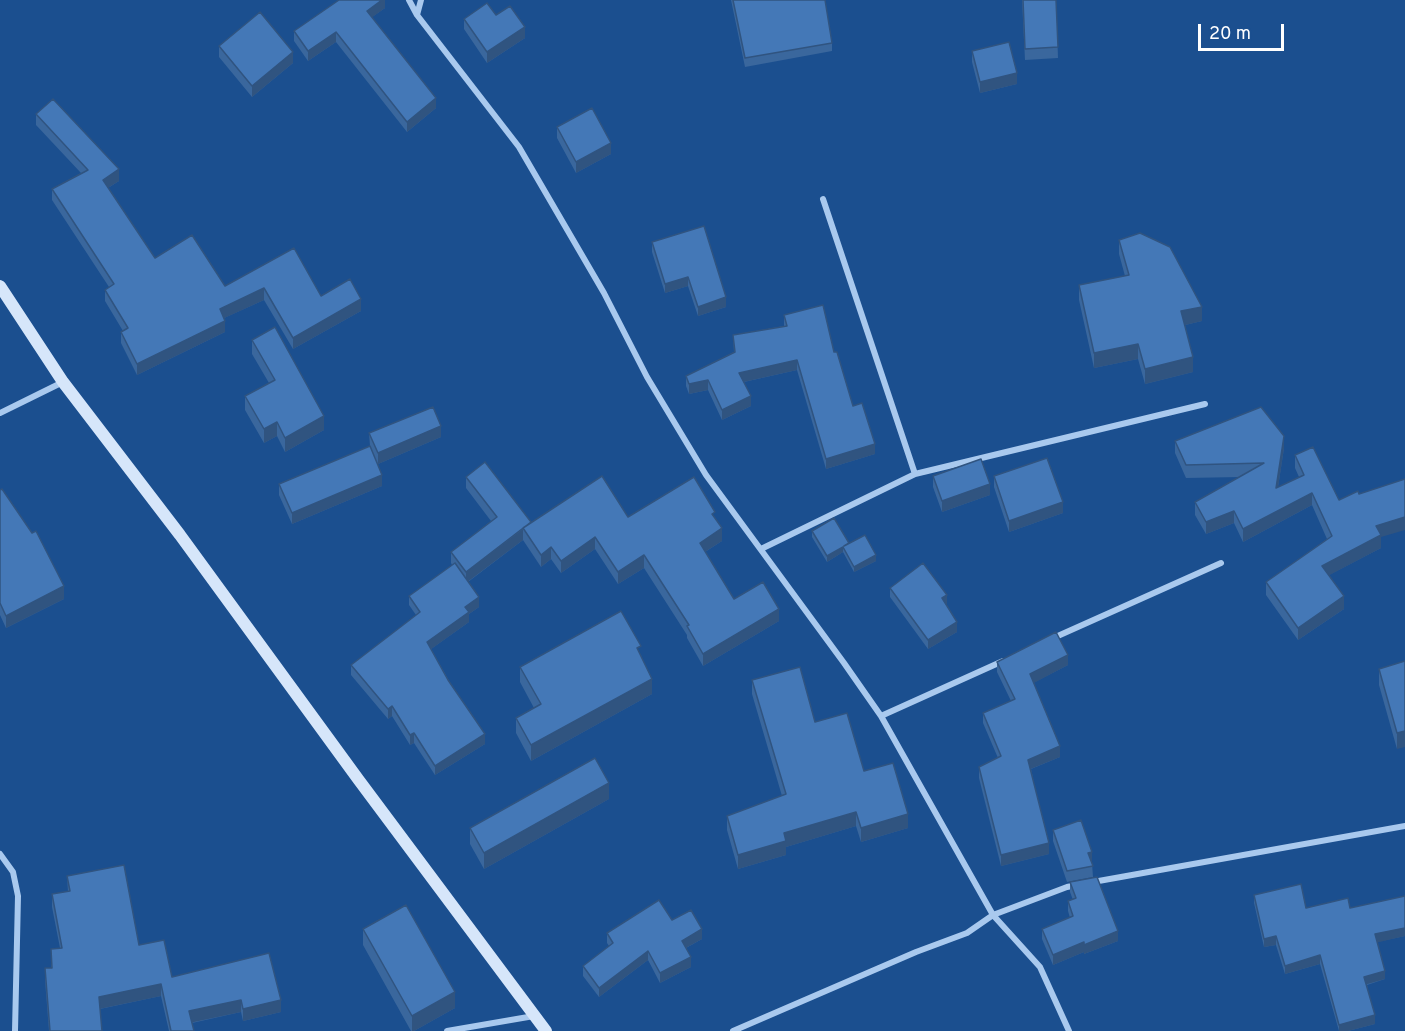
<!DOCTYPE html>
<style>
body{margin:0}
#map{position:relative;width:1405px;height:1031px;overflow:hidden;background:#1b4f8f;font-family:Overpass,sans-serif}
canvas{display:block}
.scale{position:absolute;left:1198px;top:24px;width:86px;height:27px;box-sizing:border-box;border:3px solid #fff;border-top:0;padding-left:8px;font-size:18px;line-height:21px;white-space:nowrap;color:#fff;-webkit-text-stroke:4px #1b4f8f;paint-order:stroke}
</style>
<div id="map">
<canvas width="1405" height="1031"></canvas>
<div class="scale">20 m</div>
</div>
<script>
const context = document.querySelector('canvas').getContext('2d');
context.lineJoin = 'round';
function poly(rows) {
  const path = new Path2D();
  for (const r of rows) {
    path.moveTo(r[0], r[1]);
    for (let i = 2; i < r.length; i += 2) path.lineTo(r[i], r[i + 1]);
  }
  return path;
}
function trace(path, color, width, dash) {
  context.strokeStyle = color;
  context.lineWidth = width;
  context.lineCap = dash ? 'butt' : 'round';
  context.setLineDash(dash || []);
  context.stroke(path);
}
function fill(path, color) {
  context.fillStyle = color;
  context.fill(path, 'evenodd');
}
const street = poly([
 [409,0,417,15,519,147,604,293,647,377,706,475,844,663,881,716,993,915,1040,967,1069,1031],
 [417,15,421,0],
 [823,199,915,474],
 [0,413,63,382],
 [761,549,915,474,1205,404],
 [1051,639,1221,563],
 [881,716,1003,661],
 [0,854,13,872,18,896,15,1031],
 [1093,882,1405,826],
 [447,1031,534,1016],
 [733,1031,916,952,967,933,993,915,1067,887,1077,885]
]);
const secondary = poly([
 [0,286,63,382,180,535,358,779,546,1031]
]);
const wall = poly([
 [385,0,385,8,372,17,436,108,407,132,336,42,308,61,294,41,294,31],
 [731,0,825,0,832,43,832,51,745,67],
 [1022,0,1056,0,1058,58,1025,60],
 [496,15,525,38,487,63,464,29,464,19],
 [219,46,293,63,252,97,219,57],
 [972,51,1017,84,980,93,972,62],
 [36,114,119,181,108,188,155,258,225,286,294,248,321,296,361,311,293,349,264,300,224,318,225,332,137,375,121,343,121,332,123,331,105,301,105,290,109,287,52,200,52,189,81,173,36,125],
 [557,127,611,154,576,173,557,138],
 [1119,240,1202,321,1185,325,1193,372,1145,384,1138,359,1094,368,1079,300,1079,285,1125,276,1119,254],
 [652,242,726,307,698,316,688,286,665,293,652,252],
 [784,315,834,352,853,406,875,454,826,469,797,370,744,382,751,406,722,420,708,390,689,394,686,386,686,376,734,352,733,335,784,326],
 [252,340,324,430,285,452,277,436,264,443,245,410,245,396,269,383,252,354],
 [369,433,441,437,378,464,382,486,292,524,279,495,279,484,370,446],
 [1175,441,1284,448,1278,487,1299,477,1295,468,1295,455,1339,500,1381,537,1381,548,1329,575,1344,609,1298,640,1266,595,1266,582,1327,539,1312,505,1243,542,1234,523,1206,534,1195,515,1195,502,1241,477,1186,478,1175,453],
 [933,476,990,495,942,512,933,487],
 [994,476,1063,513,1009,532,994,487],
 [466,477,531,522,628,517,715,519,722,541,705,552,734,599,779,621,703,666,687,638,687,635,644,568,618,584,595,549,561,573,551,559,541,567,523,540,468,582,479,607,469,614,469,622,431,649,485,744,435,775,414,743,410,745,392,716,388,719,351,675,351,665,416,615,409,605,409,596,452,565,451,563,451,552,491,521,466,488],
 [0,490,64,599,6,628,0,615],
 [812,531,849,544,876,561,854,572,843,552,827,562,812,537],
 [890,588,947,604,946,605,957,632,928,649,890,597],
 [641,655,652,694,531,761,516,733,516,718,534,708,520,682,520,667],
 [1405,661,1397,749,1379,685,1379,669],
 [997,662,1068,665,1033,683,1060,757,1031,769,1049,854,1001,866,979,778,979,767,998,758,983,723,983,713,1011,701,997,672],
 [752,680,815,722,864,771,908,828,861,842,856,826,786,847,786,855,738,869,727,830,727,816,782,796,752,694],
 [609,799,484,869,470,844,470,828],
 [1053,830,1092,863,1093,877,1067,882,1053,841],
 [67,876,172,977,281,1012,243,1021,241,1012,192,1023,194,1031,169,1031,161,996,100,1009,102,1031,49,1031,45,980,45,968,51,968,51,949,60,948,52,907,52,894,68,892],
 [1070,882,1118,941,1084,954,1084,952,1053,965,1042,939,1042,929,1070,918,1068,911,1068,901,1073,900,1070,892],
 [1254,895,1306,908,1350,908,1405,896,1405,936,1377,942,1385,979,1367,985,1375,1024,1348,1031,1339,1031,1320,964,1285,974,1276,945,1264,947,1254,903],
 [672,920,702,939,686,948,691,967,660,983,648,960,599,997,583,976,583,966,609,946,607,943,607,933],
 [363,929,455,1008,414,1031,411,1031,363,945]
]);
const shadedWall = poly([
 [382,0,385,0,385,8,367,21,367,11],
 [525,27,525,38,487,63,487,52],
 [336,32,336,42,308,61,308,51],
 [293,52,293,63,252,97,252,86],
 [1017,73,1017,84,980,93,980,82],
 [436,98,436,108,407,132,407,122],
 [611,143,611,154,576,173,576,162],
 [119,169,119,181,103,191,103,180],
 [688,277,688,286,665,293,665,284],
 [264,288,264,300,220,320,220,309],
 [726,297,726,307,698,316,698,307],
 [361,299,361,311,293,349,293,338],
 [1202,307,1202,321,1181,326,1181,311],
 [225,321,225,332,137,375,137,364],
 [1138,344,1138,359,1094,368,1094,353],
 [1193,357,1193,372,1145,384,1145,369],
 [797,360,797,370,739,383,739,373],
 [708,380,708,390,689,394,689,384],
 [751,396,751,406,722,420,722,410],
 [324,416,324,430,285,452,285,438],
 [277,422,277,436,264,443,264,429],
 [441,426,441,437,378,464,378,453],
 [1284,436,1284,448,1276,501,1276,488],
 [875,444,875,454,826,469,826,459],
 [382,475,382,486,292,524,292,513],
 [990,484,990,495,942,512,942,501],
 [1312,493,1312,505,1243,542,1243,529],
 [1063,502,1063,513,1009,532,1009,521],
 [1234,511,1234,523,1206,534,1206,522],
 [1405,517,1405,530,1381,537,1381,548,1322,579,1322,566,1376,526],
 [722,528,722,541,700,555,700,543],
 [523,529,523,540,466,583,466,572],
 [595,537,595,549,561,573,561,561],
 [551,547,551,559,541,567,541,555],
 [843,547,843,552,827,562,827,556],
 [644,555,644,568,618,584,618,572],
 [876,555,876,561,854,572,854,567],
 [64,586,64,599,6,628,6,616],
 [947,595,947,604,942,608,942,598],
 [1344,596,1344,609,1298,640,1298,628],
 [479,597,479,607,469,614,469,622,427,652,427,642,465,607],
 [779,609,779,621,703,666,703,654],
 [957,622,957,632,928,649,928,640],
 [1068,655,1068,665,1030,685,1030,674],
 [652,679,652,694,531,761,531,745],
 [392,706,392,716,388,719,388,709],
 [1405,731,1405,747,1397,749,1397,733],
 [414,733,414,743,410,745,410,735],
 [485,734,485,744,435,775,435,766],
 [1060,746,1060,757,1028,770,1028,760],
 [609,783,609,799,484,869,484,853],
 [856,812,856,826,786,847,786,855,738,869,738,855,784,833],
 [908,814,908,828,861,842,861,828],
 [1049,843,1049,854,1001,866,1001,855],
 [1092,852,1092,863,1088,864,1088,853],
 [1405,928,1405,936,1375,943,1375,934],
 [702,929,702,939,682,950,682,941],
 [1118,931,1118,941,1084,954,1084,945],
 [1276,936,1276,945,1264,947,1264,939],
 [1084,942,1084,952,1053,965,1053,955],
 [648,951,648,960,599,997,599,988],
 [1320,955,1320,964,1285,974,1285,966],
 [691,957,691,967,660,983,660,973],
 [1385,971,1385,979,1364,985,1364,977],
 [161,984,161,996,99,1009,99,997],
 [455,992,455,1008,414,1031,412,1031,412,1016],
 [241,1000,241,1012,189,1023,189,1011],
 [281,1000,281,1012,243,1021,243,1009],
 [1375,1015,1375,1024,1348,1031,1339,1031,1339,1025]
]);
const building = poly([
 [339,0,382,0,367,11,436,98,407,122,336,32,308,51,294,31,339,0],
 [733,0,825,0,832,43,745,58,733,0],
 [1023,0,1056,0,1058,47,1025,49,1023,0],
 [487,3,496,15,510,6,525,27,487,52,464,19,487,3],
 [260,12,293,52,252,86,219,46,260,12],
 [1009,42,1017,73,980,82,972,51,1009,42],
 [53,99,119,169,103,180,155,258,192,235,225,286,294,248,321,296,350,279,361,299,293,338,264,288,220,309,225,321,137,364,121,332,128,328,105,290,114,284,52,189,88,170,36,114,53,99],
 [592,108,611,143,576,162,557,127,592,108],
 [704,226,726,297,698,307,688,277,665,284,652,242,704,226],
 [1140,233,1170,247,1202,307,1181,311,1193,357,1145,369,1138,344,1094,353,1079,285,1129,275,1119,240,1140,233],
 [823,305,834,352,837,352,853,406,862,403,875,444,826,459,797,360,739,373,751,396,722,410,708,380,689,384,686,376,735,352,733,335,787,326,784,315,823,305],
 [275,327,324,416,285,438,277,422,264,429,245,396,275,380,252,340,275,327],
 [433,407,441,426,378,453,369,433,433,407],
 [1261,407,1284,436,1276,488,1304,475,1295,455,1313,447,1339,500,1358,491,1359,494,1405,479,1405,517,1376,526,1381,535,1322,566,1344,596,1298,628,1266,582,1332,536,1312,493,1243,529,1234,511,1206,522,1195,502,1264,463,1186,465,1175,441,1261,407],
 [370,446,382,475,292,513,279,484,370,446],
 [1047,458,1063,502,1009,521,994,476,1047,458],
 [981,459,990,484,942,501,933,476,981,459],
 [485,462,531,522,466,572,451,552,497,517,466,477,485,462],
 [602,476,628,517,694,477,715,512,712,514,722,528,700,543,734,599,763,582,779,609,703,654,687,626,689,625,644,555,618,572,595,537,561,561,551,547,541,555,523,528,602,476],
 [2,489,32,533,36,531,64,586,6,616,0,603,0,490,2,489],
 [834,518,849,543,844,546,865,535,876,555,854,567,843,547,827,556,812,531,834,518],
 [455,563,479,597,465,607,469,612,427,642,448,680,485,734,435,766,414,733,410,735,392,706,388,709,351,665,420,612,409,596,455,563],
 [923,563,947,595,942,598,957,622,928,640,890,588,923,563],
 [621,611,641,646,637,648,652,679,531,745,516,718,541,704,520,667,621,611],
 [1056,632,1068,655,1030,674,1060,746,1028,760,1049,843,1001,855,979,767,1001,756,983,713,1015,699,997,662,1056,632],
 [1405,661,1405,731,1397,733,1379,669,1405,661],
 [800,667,815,722,847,713,864,771,893,763,908,814,861,828,856,812,784,833,786,841,738,855,727,816,786,794,752,680,800,667],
 [595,758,609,783,484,853,470,828,595,758],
 [1081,820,1092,852,1088,853,1093,866,1067,871,1053,830,1081,820],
 [124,865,139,945,164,940,172,977,269,953,281,1000,243,1009,241,1000,189,1011,194,1031,171,1031,161,984,99,997,102,1031,50,1031,45,968,52,968,51,949,62,948,52,894,70,891,67,876,124,865],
 [1097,877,1118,931,1084,945,1084,942,1053,955,1042,929,1073,916,1068,901,1076,898,1070,882,1097,877],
 [1301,884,1306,908,1348,898,1350,908,1405,896,1405,928,1375,934,1385,971,1364,977,1375,1015,1339,1025,1320,955,1285,966,1276,936,1264,939,1254,895,1301,884],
 [659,900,672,920,691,910,702,929,682,941,691,957,660,973,648,951,599,988,583,966,613,943,607,933,659,900],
 [406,905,455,992,412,1016,363,929,406,905]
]);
trace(street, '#a9c9ee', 6);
trace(secondary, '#d6e6fa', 12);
fill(wall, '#3a679d');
fill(shadedWall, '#305480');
fill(building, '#4478b7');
trace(building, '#305480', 1.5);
</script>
